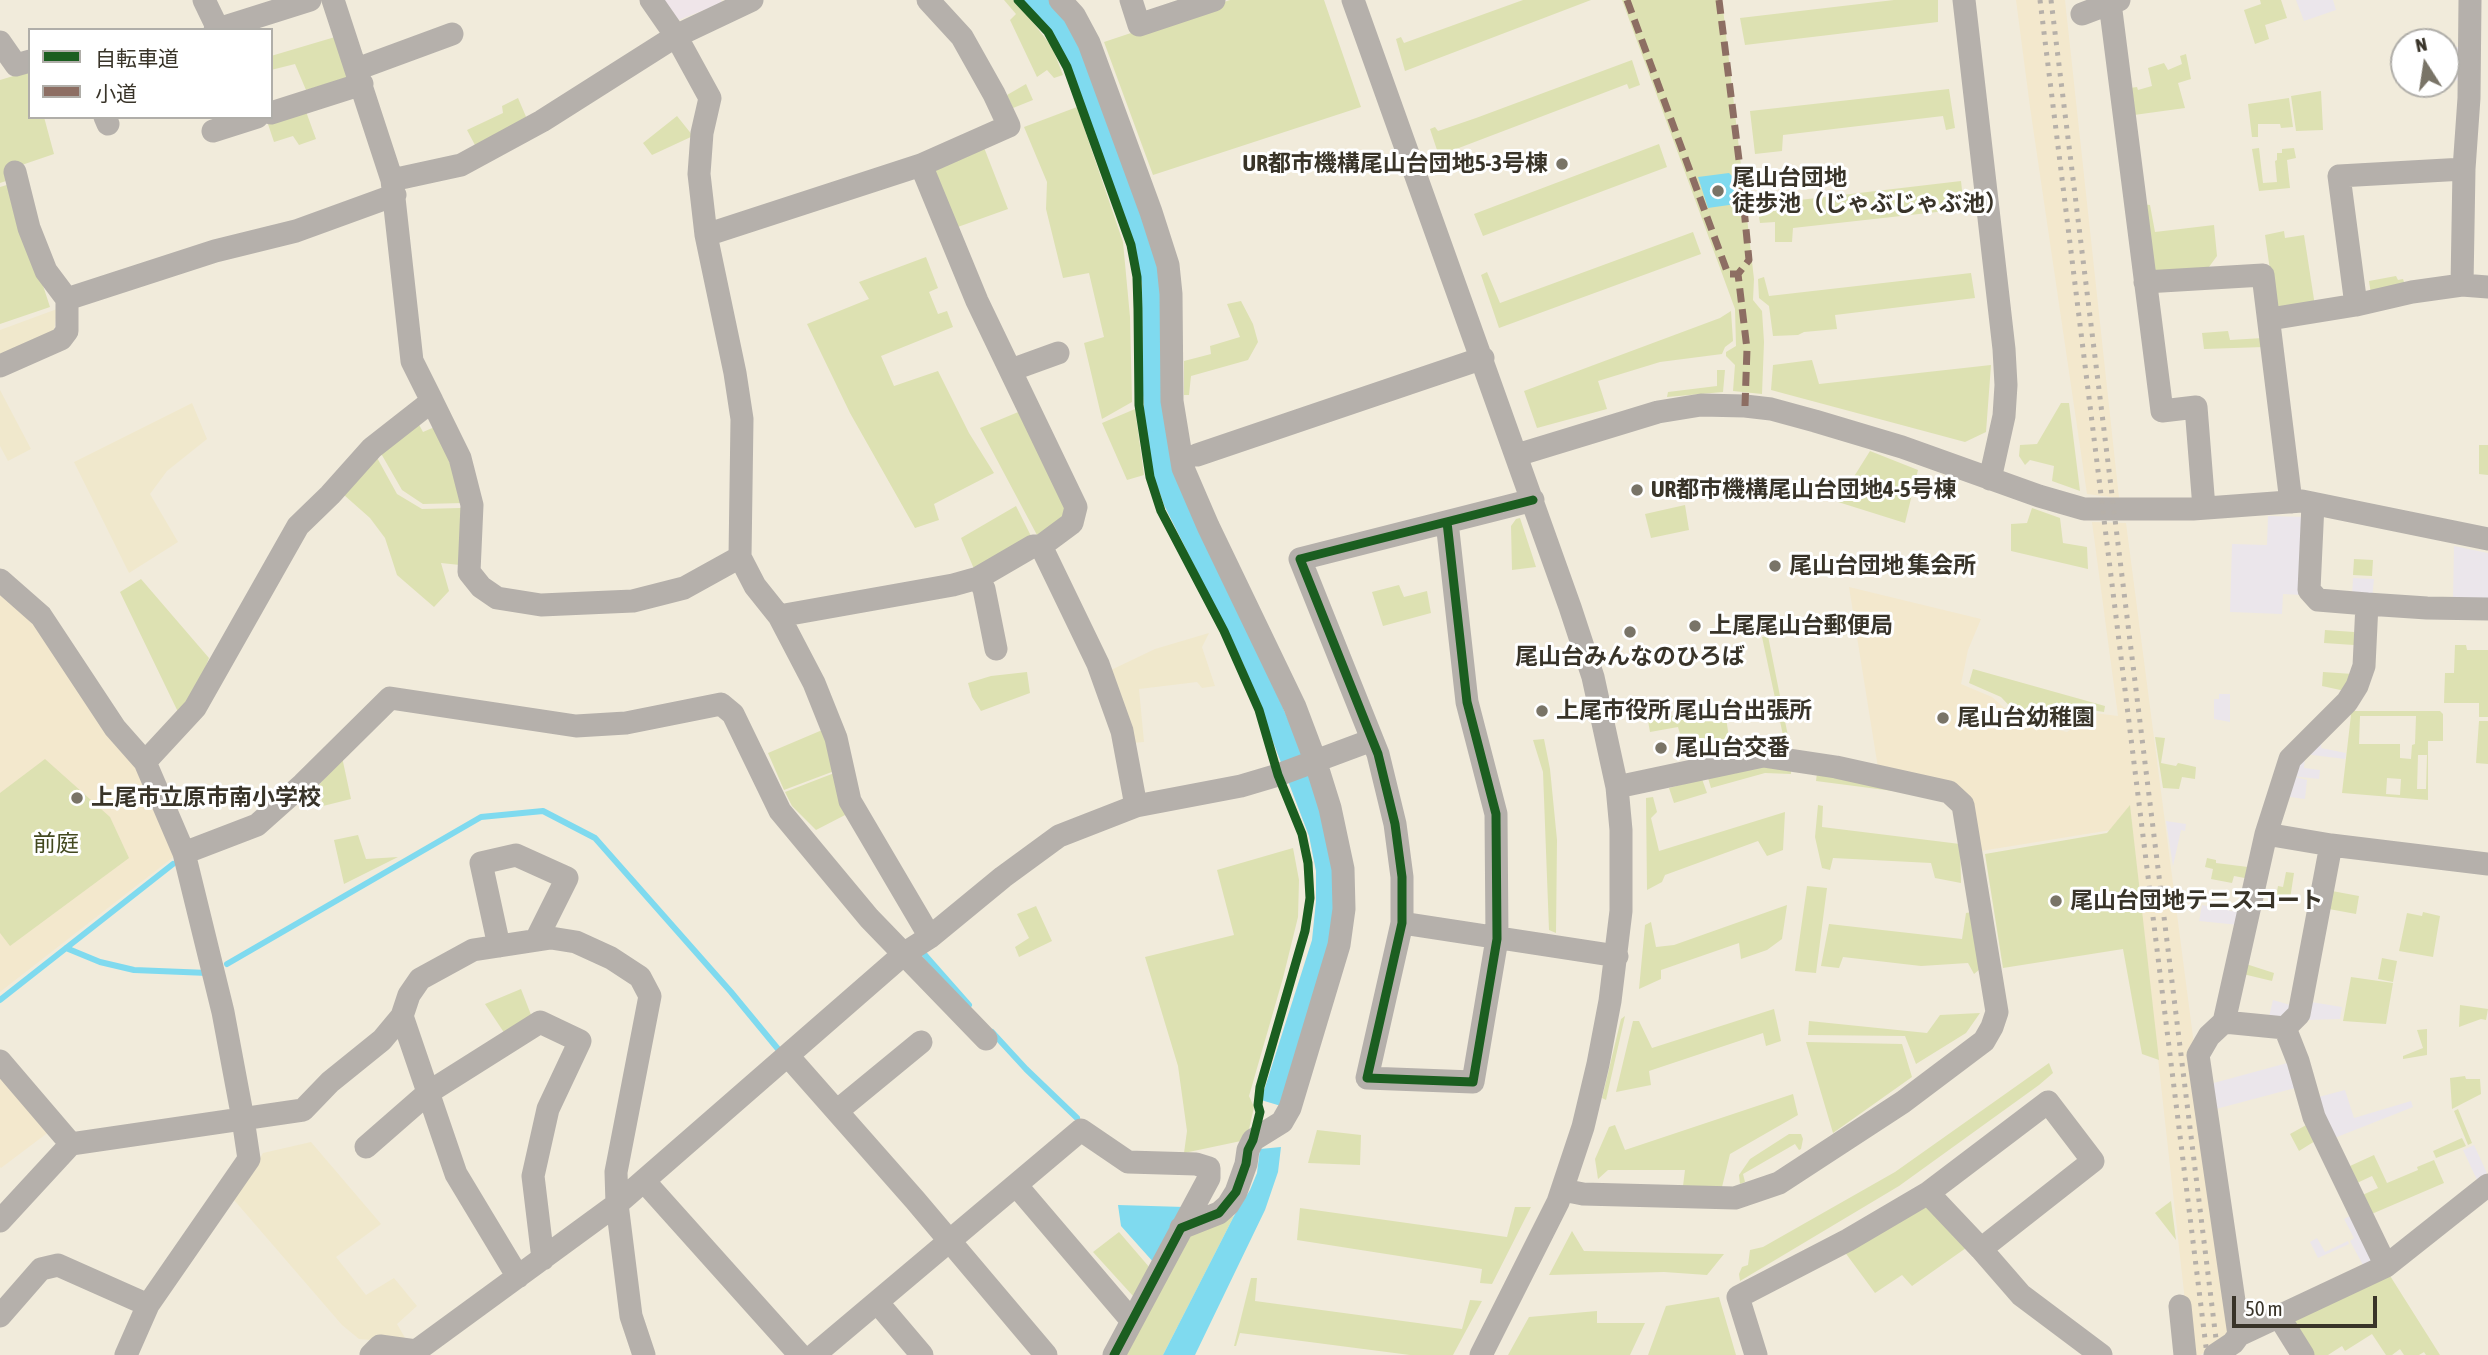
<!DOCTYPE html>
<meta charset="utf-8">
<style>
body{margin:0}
#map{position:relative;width:2488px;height:1355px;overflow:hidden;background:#f1ebdb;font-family:"Asap Condensed","Noto Sans JP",sans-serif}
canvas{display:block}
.legend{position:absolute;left:28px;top:28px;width:245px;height:91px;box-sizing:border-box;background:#fff;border:2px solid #b0aea9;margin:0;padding:9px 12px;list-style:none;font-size:21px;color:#393429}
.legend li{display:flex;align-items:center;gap:14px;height:35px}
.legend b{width:35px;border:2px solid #b0aea9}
.north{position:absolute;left:2390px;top:28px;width:70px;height:70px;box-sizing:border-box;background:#fff;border:2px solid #b0aea9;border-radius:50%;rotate:348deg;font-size:19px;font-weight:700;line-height:28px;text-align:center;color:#393429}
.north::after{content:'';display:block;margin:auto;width:24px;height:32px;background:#797467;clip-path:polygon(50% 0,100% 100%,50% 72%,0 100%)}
.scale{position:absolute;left:2232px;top:1296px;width:145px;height:32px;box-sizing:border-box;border:4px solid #393429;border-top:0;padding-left:9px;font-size:21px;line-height:24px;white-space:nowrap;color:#393429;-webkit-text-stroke:5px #fff;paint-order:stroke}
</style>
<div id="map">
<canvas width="2488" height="1355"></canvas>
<ul class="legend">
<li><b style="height:9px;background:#1b5e20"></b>自転車道</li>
<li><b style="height:9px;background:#8d6e63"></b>小道</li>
</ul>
<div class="north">N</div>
<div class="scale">50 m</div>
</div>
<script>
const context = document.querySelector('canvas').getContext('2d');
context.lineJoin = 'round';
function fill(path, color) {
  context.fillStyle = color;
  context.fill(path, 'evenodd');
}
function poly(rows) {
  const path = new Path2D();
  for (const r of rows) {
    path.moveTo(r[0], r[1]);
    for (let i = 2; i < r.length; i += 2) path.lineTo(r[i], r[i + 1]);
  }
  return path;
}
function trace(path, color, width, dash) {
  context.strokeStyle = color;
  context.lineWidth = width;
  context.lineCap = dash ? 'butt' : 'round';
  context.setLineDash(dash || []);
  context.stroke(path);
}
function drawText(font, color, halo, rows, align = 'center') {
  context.font = font + ' "Asap Condensed","Noto Sans JP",sans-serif';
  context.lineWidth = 6;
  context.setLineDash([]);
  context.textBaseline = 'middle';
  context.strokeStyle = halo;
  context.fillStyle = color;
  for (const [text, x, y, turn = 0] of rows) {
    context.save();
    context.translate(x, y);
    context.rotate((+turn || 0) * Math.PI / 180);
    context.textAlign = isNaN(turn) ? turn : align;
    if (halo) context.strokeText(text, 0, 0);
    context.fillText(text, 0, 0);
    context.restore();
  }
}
const commercial = poly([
 [661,0,721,0,722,3,676,21]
]);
const industrial = poly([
 [2296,0,2333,0,2336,10,2304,21],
 [2458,47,2463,80,2446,81,2446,48],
 [2268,516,2304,517,2301,595,2283,594,2282,614,2230,612,2232,544,2267,545],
 [2454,546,2488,553,2488,601,2453,599],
 [2353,578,2374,579,2372,599,2352,597],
 [2219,694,2230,694,2230,722,2214,719,2214,699,2219,699],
 [2322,736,2321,748,2346,753,2345,759,2304,754],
 [2305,756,2304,768,2320,770,2319,779,2292,776,2307,780,2305,799,2283,796,2290,777],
 [2166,821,2186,824,2185,831,2181,830,2173,866],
 [2202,905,2242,913,2239,925,2199,921],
 [2273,1000,2290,1005,2288,1014,2268,1021],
 [2311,1002,2342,1007,2340,1019,2307,1020],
 [2291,1062,2299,1087,2212,1110,2210,1084],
 [2345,1090,2354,1118,2411,1101,2413,1107,2332,1139,2315,1098],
 [2474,1145,2487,1173,2478,1182,2463,1150],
 [2352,1215,2376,1260,2364,1267,2350,1241,2354,1238,2344,1219],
 [2317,1238,2325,1252,2348,1241,2349,1244,2318,1258,2310,1242]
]);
const built = poly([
 [2016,0,2065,0,2119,498,2087,494,2030,107],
 [2092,522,2126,523,2232,1336,2200,1355,2191,1355,2130,806,2111,830,1981,851,1974,810,1878,768,1849,587,1981,619,1968,650,1961,684,1992,697,2019,721,2067,732,2094,713,2118,716],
 [0,594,33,621,114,744,140,769,176,855,0,992],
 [0,1078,50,1131,1,1168,0,1167]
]);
const green = poly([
 [1004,0,1013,0,1024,11,1052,47,1063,75,1054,78,1047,70,1037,77,1010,20,1016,14],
 [1230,0,1324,0,1361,107,1153,175,1104,42],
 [1523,0,1591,0,1405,71,1396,39,1401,37,1404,43],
 [1622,0,1722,0,1754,279,1753,300,1762,311,1764,342,1762,394,1733,391,1735,365,1726,356,1726,352,1736,346,1735,309],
 [1894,0,1938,0,1938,22,1745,45,1740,18],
 [2260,0,2281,0,2287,18,2265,25,2269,39,2255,44,2244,10,2261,4],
 [335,37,347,78,306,90,295,64,271,70,271,56],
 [2186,54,2191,79,2178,83,2185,108,2134,115,2130,88,2137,87,2138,90,2152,86,2148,68,2164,63,2168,70,2182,64,2180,56],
 [1632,60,1640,85,1629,89,1627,84,1443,154,1448,167,1443,168,1430,129,1435,127,1438,131,1476,118],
 [30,71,30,117,44,117,54,154,10,169,12,179,0,183,0,80],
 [1026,84,1033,100,1013,108,1007,95],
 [1949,89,1955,128,1946,130,1943,116,1783,135,1782,151,1755,154,1750,111],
 [2321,91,2323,130,2296,131,2291,96],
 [518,98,527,119,476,147,467,130,503,113,502,106],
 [2289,98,2293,127,2281,128,2280,124,2258,124,2258,137,2252,137,2248,104],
 [304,106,316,139,299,145,293,136,274,142,266,118],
 [1077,107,1123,242,1130,317,1132,402,1102,419,1084,343,1104,337,1089,273,1063,278,1046,209,1047,182,1024,127],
 [677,116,693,136,652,155,643,143],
 [1659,144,1667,167,1483,236,1474,214],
 [983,145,1008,209,955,228,932,178,935,166],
 [2259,148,2263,183,2277,182,2275,161,2277,160,2277,153,2282,153,2282,149,2294,148,2296,158,2287,160,2290,188,2259,191,2252,149],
 [1961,181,1964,209,1793,228,1792,242,1775,242,1775,222,1760,223,1757,205],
 [10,184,50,307,0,324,0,187],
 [2140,204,2150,205,2155,232,2214,225,2217,256,2206,271,2157,273,2149,264],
 [2284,231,2285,238,2304,235,2315,306,2283,311,2275,305,2265,235],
 [1693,232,1701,254,1499,328,1481,275,1487,272,1500,303],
 [926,257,938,288,929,292,938,314,947,311,953,327,881,356,894,386,938,371,969,433,994,473,934,504,939,520,915,528,850,413,807,324,869,299,859,282],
 [1971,273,1975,298,1835,315,1837,329,1804,332,1798,335,1773,336,1769,306,1759,298,1758,279,1764,277,1769,296],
 [2396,276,2398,280,2403,279,2405,285,2371,294,2369,281],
 [1241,301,1253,324,1258,342,1248,360,1191,376,1189,395,1184,395,1184,361,1211,354,1210,346,1240,337,1227,304],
 [1731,311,1733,341,1725,347,1722,354,1660,362,1598,381,1607,409,1537,428,1524,391,1720,318],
 [2228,331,2230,340,2263,338,2264,347,2204,349,2202,333],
 [1812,360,1819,384,1991,365,1986,432,1965,442,1771,390,1773,365],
 [1717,370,1725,370,1723,392,1667,397,1668,392,1717,386],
 [2061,403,2069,403,2080,491,2052,481,2054,466,2030,460,2025,465,2019,456,2020,445,2037,444],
 [1135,409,1144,475,1127,480,1102,423],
 [1023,410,1068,515,1037,535,980,428],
 [416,419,423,432,437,426,464,503,423,504,402,490,379,450],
 [2479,445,2488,445,2488,475,2479,474],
 [1870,451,1918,470,1905,523,1838,502],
 [375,454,397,494,422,509,461,508,460,565,441,563,449,591,434,607,397,575,385,538,370,518,344,495],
 [1792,482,1822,485,1814,494,1792,491],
 [1685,505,1689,530,1651,538,1645,514],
 [1016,506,1034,542,974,569,961,538],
 [2032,508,2060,518,2063,543,2087,547,2088,569,2011,551,2011,524,2027,523],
 [1520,518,1536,567,1512,570,1511,526,1516,519],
 [2354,559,2373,560,2372,576,2353,575],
 [141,579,209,658,192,703,179,714,120,592],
 [1399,585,1404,597,1427,591,1431,613,1383,626,1372,592],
 [2325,630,2354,632,2354,645,2324,643],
 [1768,636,1789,741,1784,740,1762,637],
 [2455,645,2466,645,2467,650,2488,650,2488,717,2479,717,2479,703,2444,703,2445,673,2454,673],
 [1973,669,2105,706,2104,712,2085,709,2066,725,2019,716,2001,697,1969,683],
 [1027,672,1030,693,981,711,972,697,968,683,991,676],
 [2323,672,2353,674,2345,691,2322,686],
 [1724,705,1730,744,1685,752,1678,727,1650,732,1648,721],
 [2346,711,2440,711,2443,714,2443,741,2428,741,2428,800,2342,793,2351,715,2343,715],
 [2360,716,2416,716,2415,744,2412,745,2411,759,2400,758,2400,744,2359,744],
 [2418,755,2427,755,2426,789,2417,789],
 [2387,778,2401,779,2400,795,2386,794],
 [2479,721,2488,721,2488,764,2476,763],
 [827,728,837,770,784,790,768,753],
 [2155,737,2165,738,2161,763,2176,766,2178,763,2196,767,2195,779,2182,777,2179,789,2163,788],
 [1544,739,1550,769,1557,840,1556,933,1549,930,1543,772,1533,740],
 [342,757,351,799,323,806,319,785],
 [45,759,110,817,129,858,10,946,0,933,0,793],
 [1767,764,1791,768,1791,774,1765,773,1711,788,1708,778],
 [837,772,849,813,816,830,792,806,785,792],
 [1817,773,1924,795,1816,781],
 [1702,779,1707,793,1674,803,1669,788],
 [1653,797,1657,812,1651,818,1659,851,1785,812,1783,850,1767,856,1758,841,1665,875,1662,882,1647,890,1646,798],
 [1818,805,1823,806,1822,827,1960,844,1961,883,1935,878,1931,863,1833,858,1830,870,1822,868,1815,837],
 [2130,805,2159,1060,2142,1054,2123,949,2003,968,1985,854,2107,833],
 [358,835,366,859,398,857,344,884,334,840],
 [1293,848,1299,880,1298,917,1283,978,1249,1096,1254,1107,1248,1134,1241,1141,1184,1153,1187,1131,1178,1066,1145,957,1234,935,1217,870],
 [2207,858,2216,860,2216,863,2248,867,2250,879,2234,876,2232,883,2211,879,2213,869,2205,867],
 [2286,872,2294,873,2290,899,2276,897,2278,886,2283,887],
 [1807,886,1827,888,1816,973,1795,971],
 [2332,891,2359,896,2356,914,2329,909],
 [1787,905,1782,939,1767,950,1741,959,1739,943,1661,970,1661,979,1639,989,1645,925,1651,922,1656,947,1674,945],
 [1036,906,1052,941,1019,957,1015,947,1029,938,1017,914],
 [1971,912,1980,969,1974,974,1968,963,1921,966,1843,957,1839,968,1821,966,1829,924,1962,939,1966,913],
 [2423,912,2440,916,2433,957,2399,951,2407,913,2422,916],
 [2382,958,2397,961,2393,982,2378,979],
 [2246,964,2274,973,2272,981,2243,974],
 [2351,977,2393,983,2386,1024,2343,1021],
 [521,989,533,1020,505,1034,485,1004],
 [2460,1005,2488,1009,2486,1020,2481,1019,2459,1027],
 [1774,1009,1781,1041,1766,1046,1763,1033,1649,1071,1651,1085,1616,1092,1633,1021,1639,1021,1652,1048],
 [1980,1013,1966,1033,1916,1064,1905,1036,1808,1035,1809,1021,1927,1033,1940,1015],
 [1625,1016,1606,1100,1602,1098,1621,1019],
 [2427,1029,2427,1055,2403,1059,2403,1056,2423,1048,2417,1030],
 [1806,1042,1902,1044,1912,1077,1833,1133],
 [2049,1063,2053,1073,2039,1085,1899,1186,1740,1281,1739,1274,1742,1267,1748,1265,1750,1250,1763,1247,1895,1172],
 [2465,1076,2466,1079,2480,1079,2481,1094,2452,1109,2450,1078],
 [1793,1094,1798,1115,1730,1154,1722,1187,1683,1186,1685,1170,1608,1170,1598,1179,1595,1159,1609,1127,1615,1125,1625,1150],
 [2458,1109,2472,1143,2468,1145,2454,1111],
 [2308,1124,2315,1141,2299,1151,2290,1134],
 [1317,1130,1361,1135,1360,1165,1308,1163],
 [1789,1134,1801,1134,1803,1139,1801,1149,1799,1150,1795,1144,1743,1174,1745,1182,1740,1184,1739,1175,1750,1159],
 [2462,1138,2466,1146,2436,1158,2433,1151],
 [2374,1155,2387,1183,2418,1170,2417,1167,2434,1160,2444,1183,2367,1216,2358,1197,2378,1188,2372,1176,2357,1183,2350,1166],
 [2171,1201,2176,1240,2155,1213],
 [1923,1204,1931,1207,1966,1248,1912,1286,1902,1275,1875,1293,1844,1251],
 [1515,1207,1531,1207,1492,1284,1480,1283,1482,1269,1297,1240,1300,1208,1507,1237],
 [1234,1216,1163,1355,1114,1355,1177,1234],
 [1572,1231,1584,1251,1724,1254,1707,1275,1664,1272,1549,1275],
 [1119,1232,1150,1268,1133,1296,1093,1252],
 [2387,1271,2440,1355,2426,1355,2424,1352,2419,1355,2404,1355,2400,1349,2392,1355,2386,1355,2372,1334,2345,1351,2342,1346,2328,1355,2312,1355,2288,1318],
 [1251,1278,1257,1278,1255,1301,1462,1329,1470,1300,1482,1301,1453,1355,1410,1355,1240,1333,1236,1346,1234,1346],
 [1719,1297,1736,1355,1648,1355,1666,1306],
 [1597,1311,1597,1323,1645,1323,1630,1355,1508,1355,1529,1317]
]);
const sand = poly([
 [57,309,54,332,0,358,0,330],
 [0,390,31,449,8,461,0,446],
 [192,403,207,439,167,471,150,494,178,542,129,573,74,462],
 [1209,633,1202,647,1215,686,1202,688,1197,682,1139,689,1144,742,1131,743,1111,670,1155,649],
 [311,1142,381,1224,336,1257,366,1295,394,1278,417,1306,397,1324,408,1343,359,1339,342,1325,228,1193,251,1174,263,1153]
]);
const water = poly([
 [1020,0,1049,0,1071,24,1160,262,1175,464,1154,470,1145,428,1143,394,1142,284,1134,246,1067,60,1053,35],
 [1729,173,1732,176,1736,204,1708,208,1698,177],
 [1174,476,1223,573,1304,755,1332,843,1334,939,1281,1106,1261,1100,1312,940,1316,901,1316,871,1309,836,1243,663,1164,505,1156,481],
 [1281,1147,1278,1172,1265,1210,1195,1355,1163,1355,1234,1216,1250,1190,1257,1173,1260,1149],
 [1118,1205,1184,1207,1155,1264,1121,1226]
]);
const stream = poly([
 [66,948,100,962,134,970,208,973],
 [924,954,969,1005],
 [227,964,481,817,543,811,595,838,731,992,778,1049],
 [0,1000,173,864],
 [992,1032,1026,1069,1077,1118]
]);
const canal = poly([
 [1156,441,1164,477,1177,503]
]);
const minor = poly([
 [204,0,218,29],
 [651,0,676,36,710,98,702,133,699,174,706,235,735,373,742,419,740,557,755,586,779,616,814,683,836,738,850,801,930,937],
 [928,0,962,37,994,94,1009,126,921,165,977,301,1076,507,1072,523,1041,546,1098,664,1122,731,1136,806],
 [1060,0,1074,15,1089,43,1151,212,1168,265,1171,294,1172,401,1183,468,1208,526,1295,707,1315,760,1330,808,1343,869,1344,909,1339,945,1290,1108,1282,1122,1253,1140,1248,1150,1246,1164,1236,1192,1228,1205,1219,1213,1181,1228],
 [1131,0,1139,25,1214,0],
 [1353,0,1570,607,1593,677,1617,787,1621,830,1621,911,1610,1001,1598,1064,1583,1127,1558,1202,1481,1355],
 [1964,0,2004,349,2006,385,2004,416,1990,479],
 [2110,3,2162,411,2196,407,2204,508],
 [2082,14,2119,0],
 [215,30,310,0],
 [0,42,16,65,30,61],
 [357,69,452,34],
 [271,113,362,84],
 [105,117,108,124],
 [213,131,257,117],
 [15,172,29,228,46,271,67,299],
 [392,180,461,165,542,121,676,36,752,0],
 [706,235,921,165],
 [2145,282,2263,275,2291,502],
 [2462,285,2464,169,2469,98,2470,0],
 [2356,305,2339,176,2464,169],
 [2270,319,2356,305,2412,292,2462,285,2488,287],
 [0,366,61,339,67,331,67,299,215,251,296,231,395,195],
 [1011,370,1058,353],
 [432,401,460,458,472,505,469,572,481,587,497,598,541,605,633,601,684,588,740,557],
 [1197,455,1483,358],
 [1517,455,1658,412,1701,405,1745,406,1771,409,1815,421,1902,447,2039,496,2084,509,2193,509,2302,501,2488,539],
 [1447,522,1467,702,1496,814,1497,939,1473,1082,1367,1078,1402,923,1402,877,1395,824,1378,754,1300,559,1533,500],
 [978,578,984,589,996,649],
 [0,580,41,616,115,728,145,762,184,853,223,1012,243,1119,249,1159,148,1305,126,1355],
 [2367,604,2427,608,2488,609],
 [779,616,953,585,978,578,1033,546,1041,546],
 [145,762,195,708,298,526,330,495,372,448,432,401,412,361,392,180,333,0],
 [2266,834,2290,759,2347,702,2357,686,2364,666,2367,604,2318,600,2309,590,2313,504],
 [184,853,257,825,303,784,390,698,576,726,626,723,721,704,733,714,780,811,869,918,986,1039],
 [1402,923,1617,956],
 [499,946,481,863,516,855,567,878,536,940],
 [402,1016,456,1174,518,1277],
 [2224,1022,2285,1028,2298,1061,2314,1117,2386,1266],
 [2285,1028,2299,1014,2331,845],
 [788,1056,915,1200,1046,1355],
 [0,1061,71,1144,303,1110,330,1082,382,1040,402,1016,409,995,420,979,473,950,551,938,576,942,611,958,640,977,650,996,616,1172,617,1204,631,1316,644,1355],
 [837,1111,921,1042],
 [366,1147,429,1092,540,1022,580,1041,548,1109,533,1176,543,1259],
 [644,1181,800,1355],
 [1016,1185,1132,1321],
 [1563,1190,1583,1194,1735,1198,1779,1183,1903,1102,1984,1041,1992,1027,1997,1012,1963,805,1949,792,1836,767,1763,756,1617,787],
 [1928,1193,1981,1249,2021,1295,2101,1355],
 [0,1221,71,1144],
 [877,1302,922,1355],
 [2180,1306,2185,1355],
 [2278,1315,2303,1355],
 [0,1316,41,1269,58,1265,148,1305],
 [2239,1335,2198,1055,2209,1036,2224,1022,2266,834,2331,845,2488,864],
 [371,1355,380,1346,416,1351,617,1204,905,953,930,937,1003,877,1059,836,1136,806,1241,786,1278,775,1372,740],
 [814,1355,1081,1130,1128,1162,1196,1164,1209,1168,1209,1178,1114,1355],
 [1756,1355,1738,1297,1848,1240,1928,1193,2048,1102,2093,1161,1981,1249],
 [2215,1355,2233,1343,2239,1335,2386,1266,2488,1185]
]);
const rail = poly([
 [2040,0,2207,1355],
 [2051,0,2218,1355]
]);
const quiet = poly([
 [1627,0,1728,274,1738,274],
 [1719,0,1740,168,1749,260,1738,274,1747,349,1745,406]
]);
const cycleway = poly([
 [1018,0,1048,32,1067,67,1131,245,1137,277,1138,309,1139,405,1150,477,1161,511,1224,631,1259,710,1278,775,1302,834,1308,863,1310,898,1305,931,1260,1087,1258,1105,1260,1112,1253,1140,1248,1150,1246,1164,1236,1192,1219,1213,1181,1228,1114,1355],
 [1447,522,1467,702,1496,814,1497,939,1473,1082,1367,1078,1402,923,1402,877,1395,824,1378,754,1300,559,1533,500]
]);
const markers = [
 [1562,164,7,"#797467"],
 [1718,191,7,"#797467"],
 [1637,490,7,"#797467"],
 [1775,566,7,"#797467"],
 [1695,626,7,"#797467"],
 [1630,632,7,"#797467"],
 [1542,711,7,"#797467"],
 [1943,718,7,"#797467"],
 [1661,748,7,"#797467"],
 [77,798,7,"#797467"],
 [2056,901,7,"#797467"]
];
const poiNames = [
 ["UR都市機構尾山台団地5-3号棟",1548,164,"right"],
 ["尾山台団地",1732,178],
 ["徒歩池（じゃぶじゃぶ池）",1732,204],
 ["UR都市機構尾山台団地4-5号棟",1651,490],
 ["尾山台団地 集会所",1789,566],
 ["上尾尾山台郵便局",1709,626],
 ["尾山台みんなのひろば",1630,657,"center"],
 ["上尾市役所 尾山台出張所",1556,711],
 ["尾山台幼稚園",1957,718],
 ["尾山台交番",1675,748],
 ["上尾市立原市南小学校",91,798],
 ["尾山台団地テニスコート",2070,901]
];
const parkNames = [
 ["前庭",56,844]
];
fill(commercial, '#efe5e9');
fill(industrial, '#ebe6eb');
fill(built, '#f3e8cd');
fill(green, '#dde1b2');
fill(sand, '#f0e8cc');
fill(water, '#7fdaef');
trace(stream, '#7fdaef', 6);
trace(canal, '#7fdaef', 21);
trace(minor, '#b5b0ab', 23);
trace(rail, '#b6b0a9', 5, [3.5, 7]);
trace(quiet, '#8d6e63', 7, [14, 7]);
trace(cycleway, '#1b5e20', 9);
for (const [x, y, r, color] of markers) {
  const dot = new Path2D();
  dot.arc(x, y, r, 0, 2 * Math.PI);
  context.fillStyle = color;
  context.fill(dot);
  trace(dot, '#fff', 2.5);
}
drawText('bold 23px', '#393429', '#fff', poiNames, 'left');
drawText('23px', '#42481f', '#fff', parkNames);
</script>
